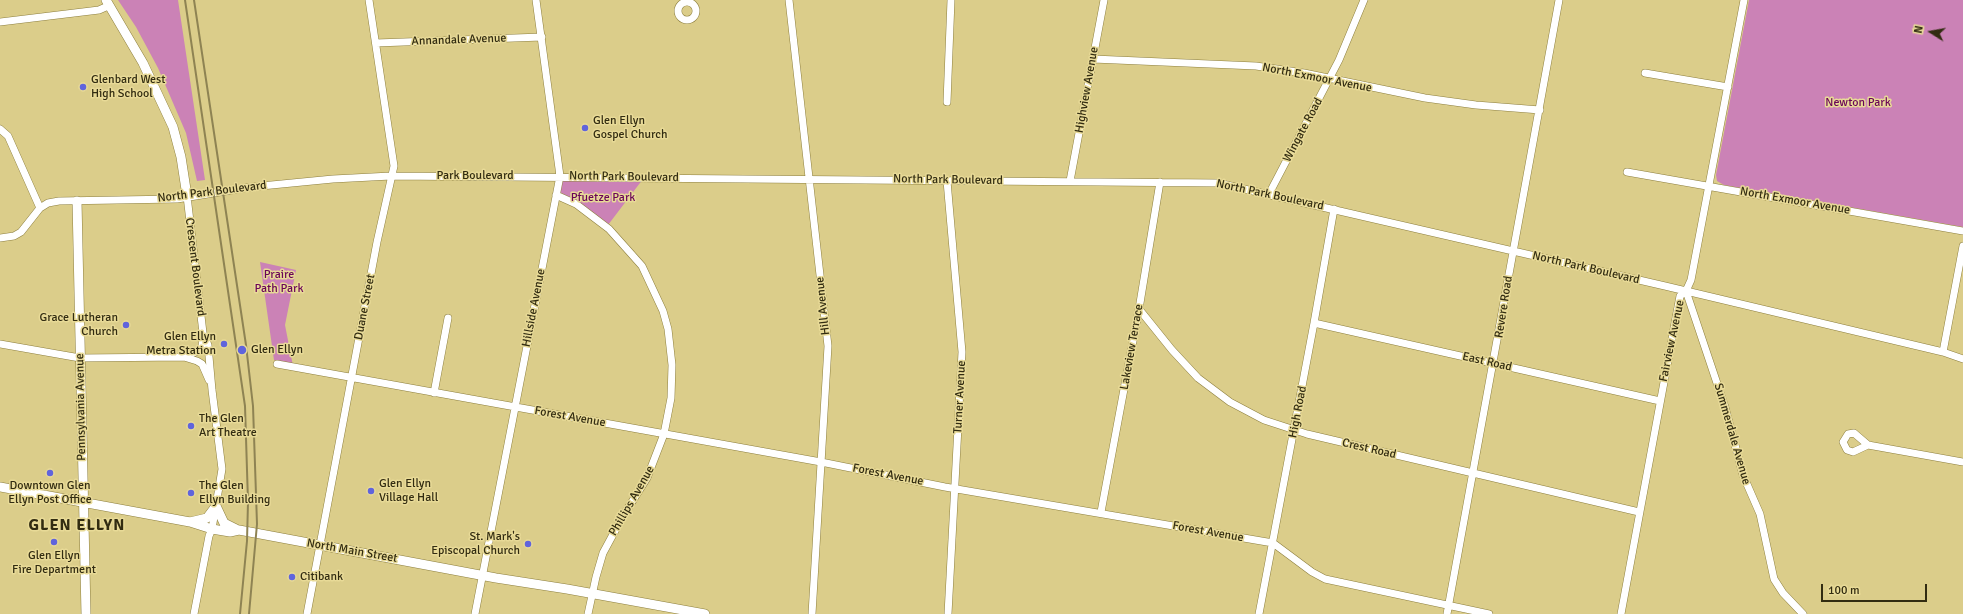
<!DOCTYPE html>
<style>
body{margin:0}
#map{position:relative;width:1963px;height:614px;overflow:hidden;background:#dbcd8a;font-family:Signika,sans-serif}
canvas{display:block}
.north{position:absolute;left:1911px;top:12px;width:40px;height:40px;-webkit-text-stroke:3px #e8da97;paint-order:stroke;rotate:281deg;font-size:11px;font-weight:700;line-height:16px;text-align:center;color:#322c11}
.north::after{content:'';display:block;margin:auto;width:14px;height:18px;background:#322c11;clip-path:polygon(50% 0,100% 100%,50% 72%,0 100%)}
.scale{position:absolute;left:1821px;top:584px;width:106px;height:18px;box-sizing:border-box;border:2px solid #322c11;border-top:0;padding-left:5px;font-size:12px;line-height:14px;white-space:nowrap;color:#322c11;-webkit-text-stroke:3px #e8da97;paint-order:stroke}
</style>
<div id="map">
<canvas width="1963" height="614"></canvas>
<div class="north">N</div>
<div class="scale">100 m</div>
</div>
<script>
const context = document.querySelector('canvas').getContext('2d');
context.lineJoin = 'round';
function fill(path, color) {
  context.fillStyle = color;
  context.fill(path, 'evenodd');
}
function poly(rows) {
  const path = new Path2D();
  for (const r of rows) {
    if (r.length === 3) {
      path.moveTo(r[0] + r[2], r[1]);
      path.arc(r[0], r[1], r[2], 0, 2 * Math.PI);
      continue;
    }
    path.moveTo(r[0], r[1]);
    for (let i = 2; i < r.length; i += 2) path.lineTo(r[i], r[i + 1]);
  }
  return path;
}
function trace(path, color, width, dash) {
  context.strokeStyle = color;
  context.lineWidth = width;
  context.lineCap = dash ? 'butt' : 'round';
  context.setLineDash(dash || []);
  context.stroke(path);
}
function drawText(font, color, halo, rows, align = 'center') {
  context.font = font + ' Signika,sans-serif';
  context.lineWidth = 3;
  context.setLineDash([]);
  context.textBaseline = 'middle';
  context.strokeStyle = halo;
  context.fillStyle = color;
  for (const [text, x, y, turn = 0] of rows) {
    context.save();
    context.translate(x, y);
    context.rotate((+turn || 0) * Math.PI / 180);
    context.textAlign = isNaN(turn) ? turn : align;
    if (halo) context.strokeText(text, 0, 0);
    context.fillText(text, 0, 0);
    context.restore();
  }
}
const green = poly([
 [118,0,178,0,205,180,197,181,186,133,158,68,136,27],
 [1749,0,1963,0,1963,227,1724,185,1717,181,1716,175],
 [563,178,643,179,608,225,560,192],
 [260,262,296,270,285,325,293,366,274,360]
]);
const minor = poly([
 [789,0,828,346,812,614],
 [687,11,9],
 [0,22,99,10,108,6],
 [376,43,542,37],
 [1093,59,1256,66,1304,73,1425,98,1476,105,1540,110],
 [1645,73,1728,87],
 [947,102,951,0],
 [0,129,8,136,40,208],
 [1627,172,1963,231],
 [947,181,962,352,948,614],
 [1070,181,1104,0],
 [1269,194,1339,60,1364,0],
 [556,195,576,204,609,229,642,266,663,311,668,329,672,365,671,398,664,434,647,478,623,516,603,553,596,577,588,614],
 [187,196,203,333,208,345,212,390,222,469,212,529,209,536,194,614],
 [0,238,14,236,21,232,40,208,48,203,59,201,177,199,251,187,333,179,391,176,1218,183,1665,286,1943,352,1963,359],
 [1686,291,1725,407,1743,475,1760,514,1774,579,1783,593,1803,614],
 [1139,309,1172,350,1198,378,1230,402,1264,420,1307,434,1639,512],
 [1314,323,1660,401],
 [0,344,80,358,184,357,200,350,202,346,203,335],
 [1943,352,1963,246],
 [184,357,197,361,202,364,209,380],
 [277,364,821,462,945,487,1273,543,1312,572,1325,579,1489,614],
 [434,393,448,318],
 [1868,445,1853,452,1847,450,1843,442,1848,434,1854,433,1868,445,1963,462],
 [1101,512,1139,309,1160,182],
 [307,614,377,242,394,166,369,0],
 [475,614,560,176,536,0],
 [1259,614,1314,323,1334,209],
 [1447,614,1559,0],
 [1621,614,1680,296,1686,291,1691,280,1744,0]
]);
const tertiary = poly([
 [106,0,143,63,173,127,181,157,187,196],
 [77,201,86,614],
 [0,487,190,522,212,529,230,532,239,530,496,578,567,589,705,614],
 [190,522,207,518,216,506,224,523,238,530]
]);
const rail = poly([
 [185,0,245,406,248,502,247,541,240,614],
 [194,0,246,345,253,406,257,524,249,614]
]);
const markers = [
 [83,87,4,"#6064dc"],
 [585,128,4,"#6064dc"],
 [126,325,4,"#6064dc"],
 [224,344,4,"#6064dc"],
 [242,350,5,"#6064dc"],
 [191,426,4,"#6064dc"],
 [50,473,4,"#6064dc"],
 [371,491,4,"#6064dc"],
 [191,493,4,"#6064dc"],
 [54,542,4,"#6064dc"],
 [528,544,4,"#6064dc"],
 [292,577,4,"#6064dc"]
];
const streetNames = [
 ["Annandale Avenue",459,40,-2],
 ["North Exmoor Avenue",1317,78,11],
 ["Highview Avenue",1087,90,-80],
 ["Wingate Road",1303,130,-62],
 ["Park Boulevard",475,176],
 ["North Park Boulevard",624,177,1],
 ["North Park Boulevard",948,180,1],
 ["North Park Boulevard",212,192,-7],
 ["North Park Boulevard",1270,195,12],
 ["North Exmoor Avenue",1795,201,10],
 ["Crescent Boulevard",195,267,83],
 ["North Park Boulevard",1586,268,13],
 ["Hill Avenue",823,306,-96],
 ["Duane Street",365,307,-79],
 ["Revere Road",1504,307,-81],
 ["Hillside Avenue",534,308,-79],
 ["Fairview Avenue",1672,341,-78],
 ["Lakeview Terrace",1132,347,-80],
 ["East Road",1487,362,13],
 ["Turner Avenue",960,397,-87],
 ["Pennsylvania Avenue",81,407,-91],
 ["High Road",1298,412,-79],
 ["Forest Avenue",570,417,10],
 ["Summerdale Avenue",1732,434,74],
 ["Crest Road",1369,449,13],
 ["Forest Avenue",888,475,11],
 ["Phillips Avenue",632,501,-60],
 ["Forest Avenue",1208,532,10],
 ["North Main Street",352,551,10]
];
const poiNames = [
 ["Glenbard West",91,80],
 ["High School",91,94],
 ["Glen Ellyn",593,121],
 ["Gospel Church",593,135],
 ["Grace Lutheran",118,318,"right"],
 ["Church",118,332,"right"],
 ["Glen Ellyn",216,337,"right"],
 ["Metra Station",216,351,"right"],
 ["Glen Ellyn",251,350],
 ["The Glen",199,419],
 ["Art Theatre",199,433],
 ["Glen Ellyn",379,484],
 ["Village Hall",379,498],
 ["Downtown Glen",50,486,"center"],
 ["Ellyn Post Office",50,500,"center"],
 ["The Glen",199,486],
 ["Ellyn Building",199,500],
 ["St. Mark's",520,537,"right"],
 ["Episcopal Church",520,551,"right"],
 ["Glen Ellyn",54,556,"center"],
 ["Fire Department",54,570,"center"],
 ["Citibank",300,577]
];
const parkNames = [
 ["Newton Park",1858,103],
 ["Pfuetze Park",603,198],
 ["Praire",279,275],
 ["Path Park",279,289]
];
const districtNames = [
 ["GLEN ELLYN",77,526]
];
fill(green, '#cb82b6');
trace(minor, '#8d7f3e', 8);
trace(tertiary, '#8d7f3e', 10);
trace(minor, '#fff', 7);
trace(tertiary, '#fff', 9);
trace(rail, '#8e8353', 2);
for (const [x, y, r, color] of markers) {
  const dot = new Path2D();
  dot.arc(x, y, r, 0, 2 * Math.PI);
  context.fillStyle = color;
  context.fill(dot);
  trace(dot, '#e8da97', 1.5);
}
drawText('12px', '#322c11', '#e8da97', streetNames);
drawText('12px', '#322c11', '#e8da97', poiNames, 'left');
drawText('12px', '#6a0458', '#e8da97', parkNames);
context.letterSpacing = '1px';
drawText('bold 16px', '#322c11', '#e8da97', districtNames);
context.letterSpacing = '0px';
</script>
